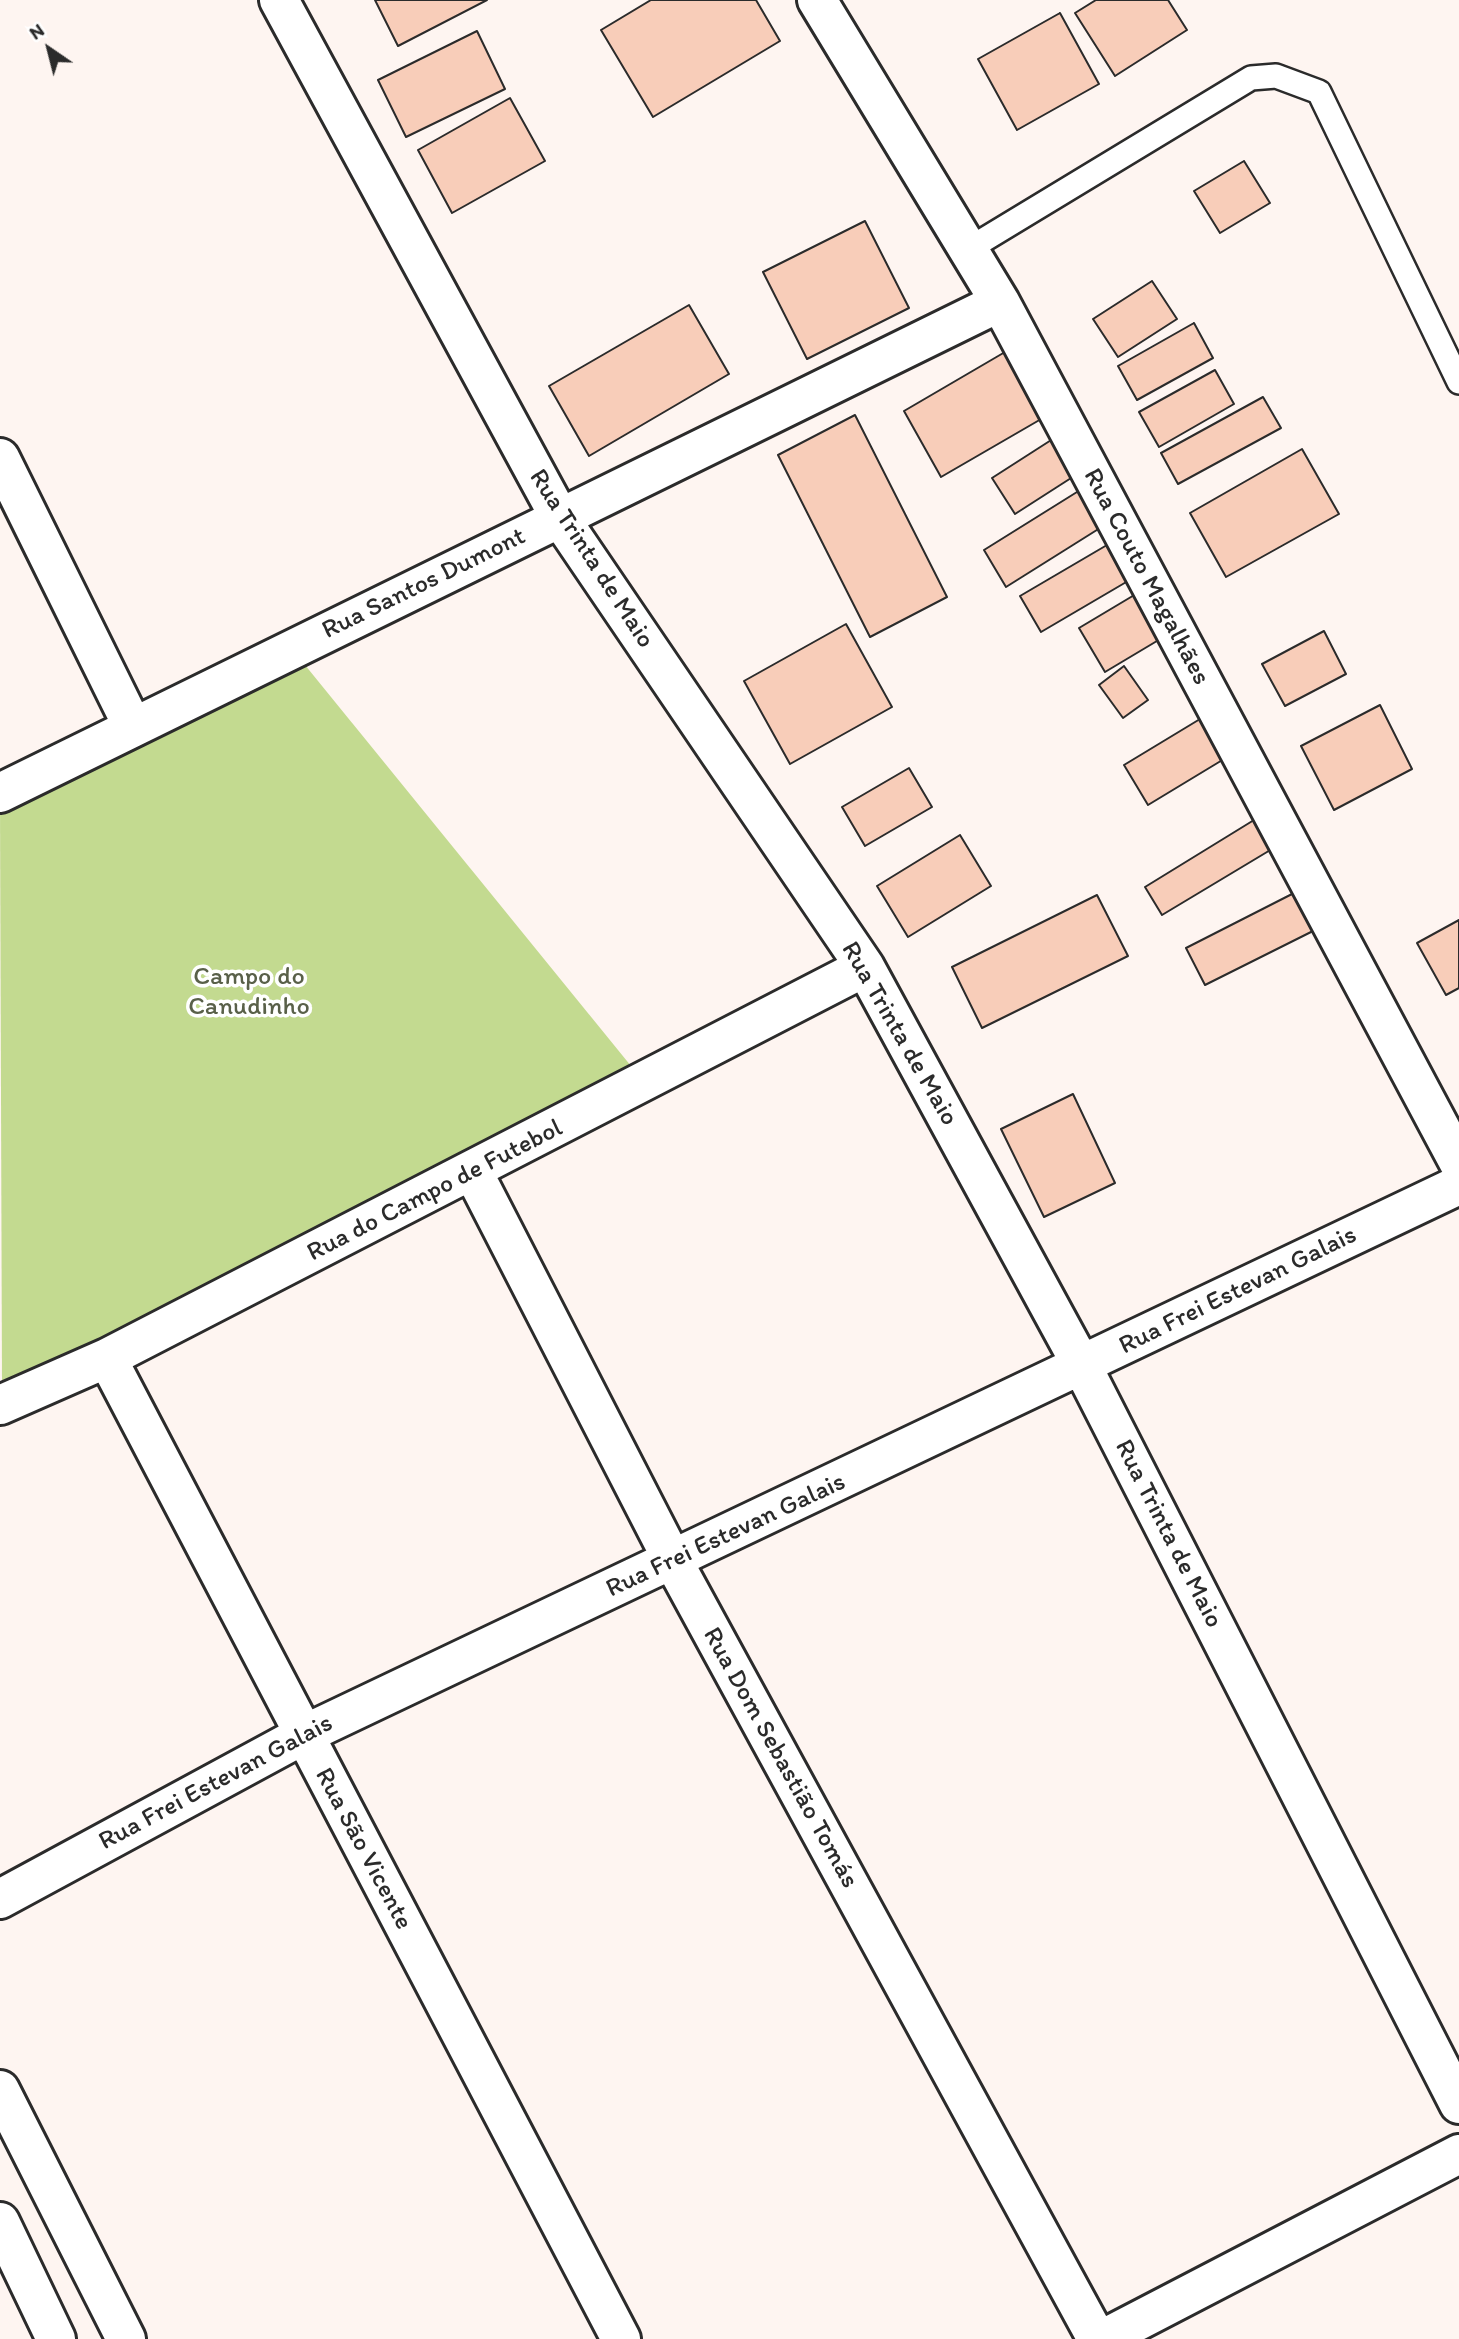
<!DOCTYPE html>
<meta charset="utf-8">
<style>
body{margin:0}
#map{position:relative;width:1459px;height:2339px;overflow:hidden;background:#fef5f1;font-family:Itim,sans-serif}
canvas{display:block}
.north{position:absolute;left:14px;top:14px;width:70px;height:70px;-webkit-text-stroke:5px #fff;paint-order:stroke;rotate:325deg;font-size:19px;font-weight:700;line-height:28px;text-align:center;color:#2b2b2b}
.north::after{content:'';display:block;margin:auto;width:24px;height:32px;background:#2b2b2b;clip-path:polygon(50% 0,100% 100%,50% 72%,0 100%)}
</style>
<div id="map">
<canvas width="1459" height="2339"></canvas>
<div class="north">N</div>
</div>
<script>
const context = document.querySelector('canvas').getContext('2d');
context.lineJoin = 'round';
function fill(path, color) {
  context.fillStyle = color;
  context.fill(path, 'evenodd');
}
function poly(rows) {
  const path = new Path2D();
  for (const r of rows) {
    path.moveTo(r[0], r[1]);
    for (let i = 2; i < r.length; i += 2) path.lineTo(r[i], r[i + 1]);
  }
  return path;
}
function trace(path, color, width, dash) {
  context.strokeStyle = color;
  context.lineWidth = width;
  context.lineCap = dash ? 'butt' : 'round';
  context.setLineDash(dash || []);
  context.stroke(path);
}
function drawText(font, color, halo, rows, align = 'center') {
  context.font = font + ' Itim,sans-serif';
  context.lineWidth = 7;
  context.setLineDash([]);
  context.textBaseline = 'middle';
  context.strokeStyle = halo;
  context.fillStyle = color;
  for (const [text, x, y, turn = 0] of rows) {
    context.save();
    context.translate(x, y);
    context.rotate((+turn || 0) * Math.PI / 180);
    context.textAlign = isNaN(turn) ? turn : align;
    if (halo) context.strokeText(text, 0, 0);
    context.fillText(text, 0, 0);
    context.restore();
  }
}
const green = poly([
 [292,649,644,1082,2,1385,0,806]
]);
const building = poly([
 [375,0,487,0,398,46,375,0],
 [651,0,756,0,780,41,653,117,601,30,651,0],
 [1096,0,1168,0,1187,30,1115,76,1075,13,1096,0],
 [1060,13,1099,84,1017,130,978,59,1060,13],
 [477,31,505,89,406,137,378,80,477,31],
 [510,98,545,161,452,213,418,150,510,98],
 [1244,161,1270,203,1220,233,1194,191,1244,161],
 [865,221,909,308,807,359,763,272,865,221],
 [1152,281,1177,319,1118,357,1093,319,1152,281],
 [689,305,729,374,589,456,549,386,689,305],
 [1194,323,1213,358,1137,400,1118,366,1194,323],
 [1017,345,1055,411,941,477,904,411,1017,345],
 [1215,370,1234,404,1159,447,1139,412,1215,370],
 [1263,397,1281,428,1178,484,1161,453,1263,397],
 [855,415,947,597,870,637,778,455,855,415],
 [1059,435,1082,471,1015,514,992,478,1059,435],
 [1302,449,1339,514,1226,577,1190,513,1302,449],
 [1085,487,1108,523,1006,587,984,550,1085,487],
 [1107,545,1128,581,1041,632,1020,596,1107,545],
 [1141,591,1167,635,1105,672,1079,628,1141,591],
 [846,624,892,707,790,764,744,681,846,624],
 [1324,631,1346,674,1285,706,1262,664,1324,631],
 [1124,666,1148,700,1123,718,1099,685,1124,666],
 [1380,705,1412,769,1334,810,1301,746,1380,705],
 [1205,716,1229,756,1148,805,1124,765,1205,716],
 [909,768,932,807,865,846,842,807,909,768],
 [1254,820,1272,849,1162,915,1145,887,1254,820],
 [960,835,991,886,908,937,877,886,960,835],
 [1294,893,1313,931,1205,985,1186,948,1294,893],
 [1097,895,1128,956,982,1028,952,967,1097,895],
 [1459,920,1459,988,1446,995,1417,943,1459,920],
 [1073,1094,1115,1183,1044,1217,1001,1129,1073,1094]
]);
const lane = poly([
 [967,250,1251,78,1276,76,1319,92,1459,382]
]);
const street = poly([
 [279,0,560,518,865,967,1082,1366,1459,2104],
 [817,0,1000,302,1459,1163],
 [0,458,133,727],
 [0,793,1000,302],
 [473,1172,673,1561,1097,2339],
 [107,1358,621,2339],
 [0,1405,107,1358,865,967],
 [0,1899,303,1735,1459,1185],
 [1103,2339,1459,2154]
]);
const secondary = poly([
 [0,2090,126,2339],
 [0,2222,56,2339]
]);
const streetNames = [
 ["Rua Trinta de Maio",591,559,57],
 ["Rua Couto Magalhães",1146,577,62],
 ["Rua Santos Dumont",424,584,-26],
 ["Rua Trinta de Maio",899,1034,60],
 ["Rua do Campo de Futebol",435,1191,-27],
 ["Rua Frei Estevan Galais",1238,1291,-26],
 ["Rua Trinta de Maio",1168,1534,63],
 ["Rua Frei Estevan Galais",726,1536,-25],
 ["Rua Dom Sebastião Tomás",780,1758,61],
 ["Rua Frei Estevan Galais",216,1783,-28],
 ["Rua São Vicente",363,1849,62]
];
const parkNames = [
 ["Campo do",249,977],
 ["Canudinho",249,1007]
];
fill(green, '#c3da90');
fill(building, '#f8cdb9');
trace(building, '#2b2b2b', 2);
trace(lane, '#2b2b2b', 28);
trace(street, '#2b2b2b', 44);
trace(secondary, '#2b2b2b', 44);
trace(lane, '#fff', 23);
trace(street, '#fff', 38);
trace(secondary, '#fff', 38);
drawText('26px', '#2b2b2b', '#fff', streetNames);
drawText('26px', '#596049', '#fff', parkNames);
</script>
